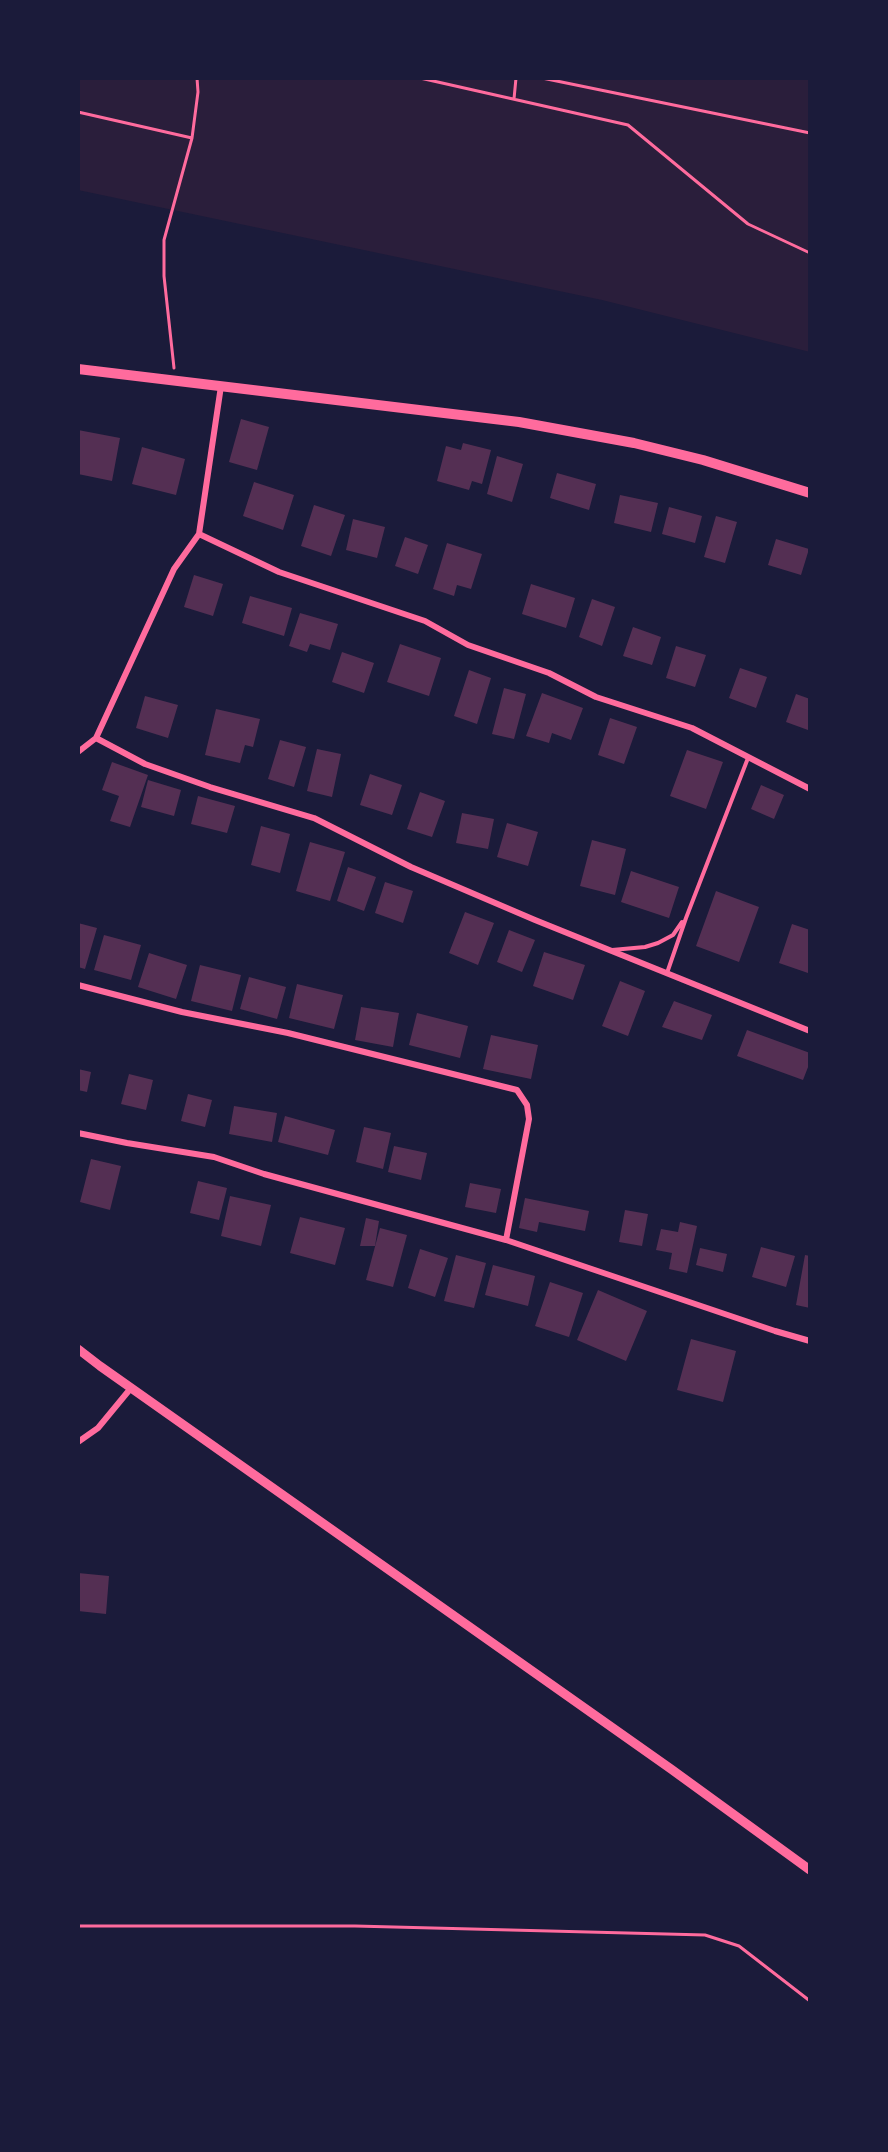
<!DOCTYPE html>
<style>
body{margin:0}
#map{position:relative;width:888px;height:2152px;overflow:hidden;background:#1b1b3a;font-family:Ubuntu,sans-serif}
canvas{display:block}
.frame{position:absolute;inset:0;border:80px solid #1b1b3a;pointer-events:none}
</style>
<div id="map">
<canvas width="888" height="2152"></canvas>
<div class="frame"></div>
</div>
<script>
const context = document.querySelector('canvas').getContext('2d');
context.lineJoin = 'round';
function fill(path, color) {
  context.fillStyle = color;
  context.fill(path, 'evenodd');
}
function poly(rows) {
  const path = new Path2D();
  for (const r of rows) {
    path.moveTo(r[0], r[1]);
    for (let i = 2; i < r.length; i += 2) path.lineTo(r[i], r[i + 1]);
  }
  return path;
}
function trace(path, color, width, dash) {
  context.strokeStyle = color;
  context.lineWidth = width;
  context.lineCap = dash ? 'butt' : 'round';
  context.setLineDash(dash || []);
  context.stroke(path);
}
const green = poly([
 [78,78,810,78,810,352,602,300,78,190]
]);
const building = poly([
 [241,419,269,427,257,470,229,462],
 [78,430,120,438,112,481,78,474],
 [463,443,491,450,482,484,472,481,469,490,437,481,446,446,461,450],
 [142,447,185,459,176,495,132,484],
 [497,456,523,464,512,502,487,494],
 [557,473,596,484,589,510,550,498],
 [254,482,294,495,283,530,243,516],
 [620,495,658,503,651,532,614,523],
 [314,505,345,515,331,556,301,546],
 [669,507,702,516,695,543,662,534],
 [716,516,737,522,725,563,704,557],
 [353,519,385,527,377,558,346,550],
 [405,537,428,545,418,574,395,566],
 [776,539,809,549,801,575,768,565],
 [447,543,482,554,471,589,457,585,454,596,433,589],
 [194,575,223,584,213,616,184,607],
 [531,584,575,598,566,628,522,614],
 [250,596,292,608,284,636,242,623],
 [592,599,615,607,602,646,579,637],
 [300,613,338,624,330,650,310,644,307,652,289,646],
 [633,627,661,637,652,665,623,656],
 [400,644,441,658,429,696,387,682],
 [676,646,706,655,695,687,666,678],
 [342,652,374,663,364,693,332,682],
 [740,668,767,677,756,708,729,698],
 [469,670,491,678,477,724,454,716],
 [504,688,526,694,514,739,492,734],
 [542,693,583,708,571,740,552,733,549,743,526,736],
 [796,694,810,699,810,724,808,730,786,722],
 [145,696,178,705,168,738,136,728],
 [216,709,260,719,253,747,245,745,240,763,205,755],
 [610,718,637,727,624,764,598,755],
 [280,740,306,747,294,787,268,779],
 [317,749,341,754,332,797,307,791],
 [687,750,723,762,706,809,670,796],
 [112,762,148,775,130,827,110,821,119,796,102,790],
 [370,774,402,785,392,815,360,805],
 [148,780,181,790,174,816,141,807],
 [761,785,784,795,774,819,751,809],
 [420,792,445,801,432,837,407,829],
 [198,796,235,806,227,833,191,824],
 [462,813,494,819,488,849,456,843],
 [507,823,538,832,528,866,497,857],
 [261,826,290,834,280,873,251,865],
 [592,840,626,849,615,895,580,886],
 [310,842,345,852,330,901,296,891],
 [348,867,376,877,364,911,337,901],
 [631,871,679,887,669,918,621,902],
 [385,882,413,891,403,923,375,913],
 [716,891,759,907,739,962,696,946],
 [465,912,494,923,478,965,449,953],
 [78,923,97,928,85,969,78,967],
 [792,924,810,930,810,967,808,973,779,963],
 [509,930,535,940,522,972,497,962],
 [104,935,141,945,131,980,94,970],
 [544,952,585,965,573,1000,533,986],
 [149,953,187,965,176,999,138,987],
 [200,965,241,975,232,1011,191,1001],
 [249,977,286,987,277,1019,240,1009],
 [620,981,645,991,628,1036,602,1026],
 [297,984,343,995,334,1029,289,1018],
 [674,1001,712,1015,702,1040,662,1027],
 [361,1007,399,1013,393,1047,355,1040],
 [417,1013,468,1026,460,1058,409,1045],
 [747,1030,810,1053,810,1062,803,1080,737,1056],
 [491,1035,538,1045,531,1079,483,1069],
 [78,1069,91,1072,87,1092,78,1090],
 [129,1074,153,1080,146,1110,121,1104],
 [188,1094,212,1100,205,1127,181,1121],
 [234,1106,277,1113,272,1142,229,1134],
 [285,1116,335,1130,328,1155,278,1142],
 [364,1127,391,1133,383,1169,356,1162],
 [394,1146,427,1153,421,1180,388,1172],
 [91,1159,121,1166,110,1210,80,1202],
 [198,1181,227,1188,219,1220,190,1213],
 [470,1183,501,1189,496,1213,465,1207],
 [230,1196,271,1205,261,1246,221,1236],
 [525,1198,589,1211,585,1231,539,1222,537,1232,519,1228],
 [625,1210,648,1214,642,1246,619,1242],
 [300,1217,345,1228,335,1265,290,1253],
 [366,1218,379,1221,375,1246,360,1246],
 [680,1222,697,1226,687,1273,669,1269,672,1253,656,1250,661,1229,678,1232],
 [380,1228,407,1235,393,1287,366,1280],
 [761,1247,795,1256,786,1287,752,1277],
 [700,1248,727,1254,723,1272,696,1265],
 [420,1249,448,1258,435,1297,408,1288],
 [456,1255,486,1263,474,1308,444,1301],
 [805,1255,810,1256,810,1308,796,1305],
 [493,1265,535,1276,528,1306,485,1295],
 [550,1282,583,1293,569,1337,535,1326],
 [598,1290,647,1311,626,1361,577,1340],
 [691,1339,736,1351,723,1402,677,1390],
 [78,1573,109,1576,106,1614,78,1611]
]);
const path = poly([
 [420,78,628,125,748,224,810,253],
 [542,78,810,133],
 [514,99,516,78],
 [78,112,192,138],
 [174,368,164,276,164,240,192,138,198,92,197,78],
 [78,1926,355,1926,705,1935,739,1946,810,2001]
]);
const service = poly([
 [612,950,645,947,658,943,673,935,682,922],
 [667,973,686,918,748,758]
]);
const minor = poly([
 [199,534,279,572,425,621,468,645,549,673,596,697,692,728,810,789],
 [96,738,145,764,210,787,314,818,411,867,535,920,810,1031],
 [78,752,96,738,174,569,199,534,221,386],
 [78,985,182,1012,288,1033,517,1090,527,1105,529,1119,506,1240],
 [78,1133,127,1143,214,1157,264,1174,506,1240,775,1331,810,1341],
 [78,1442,98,1428,131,1388]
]);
const tertiary = poly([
 [78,1349,100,1366,671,1769,810,1870]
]);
const secondary = poly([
 [78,369,519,422,634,443,703,460,810,493]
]);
fill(green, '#2a1e3b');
fill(building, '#542f53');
trace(path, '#ff6b9d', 3);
trace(service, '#ff6b9d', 4);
trace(minor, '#ff6b9d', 6);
trace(tertiary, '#ff6b9d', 9);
trace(secondary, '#ff6b9d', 10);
</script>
